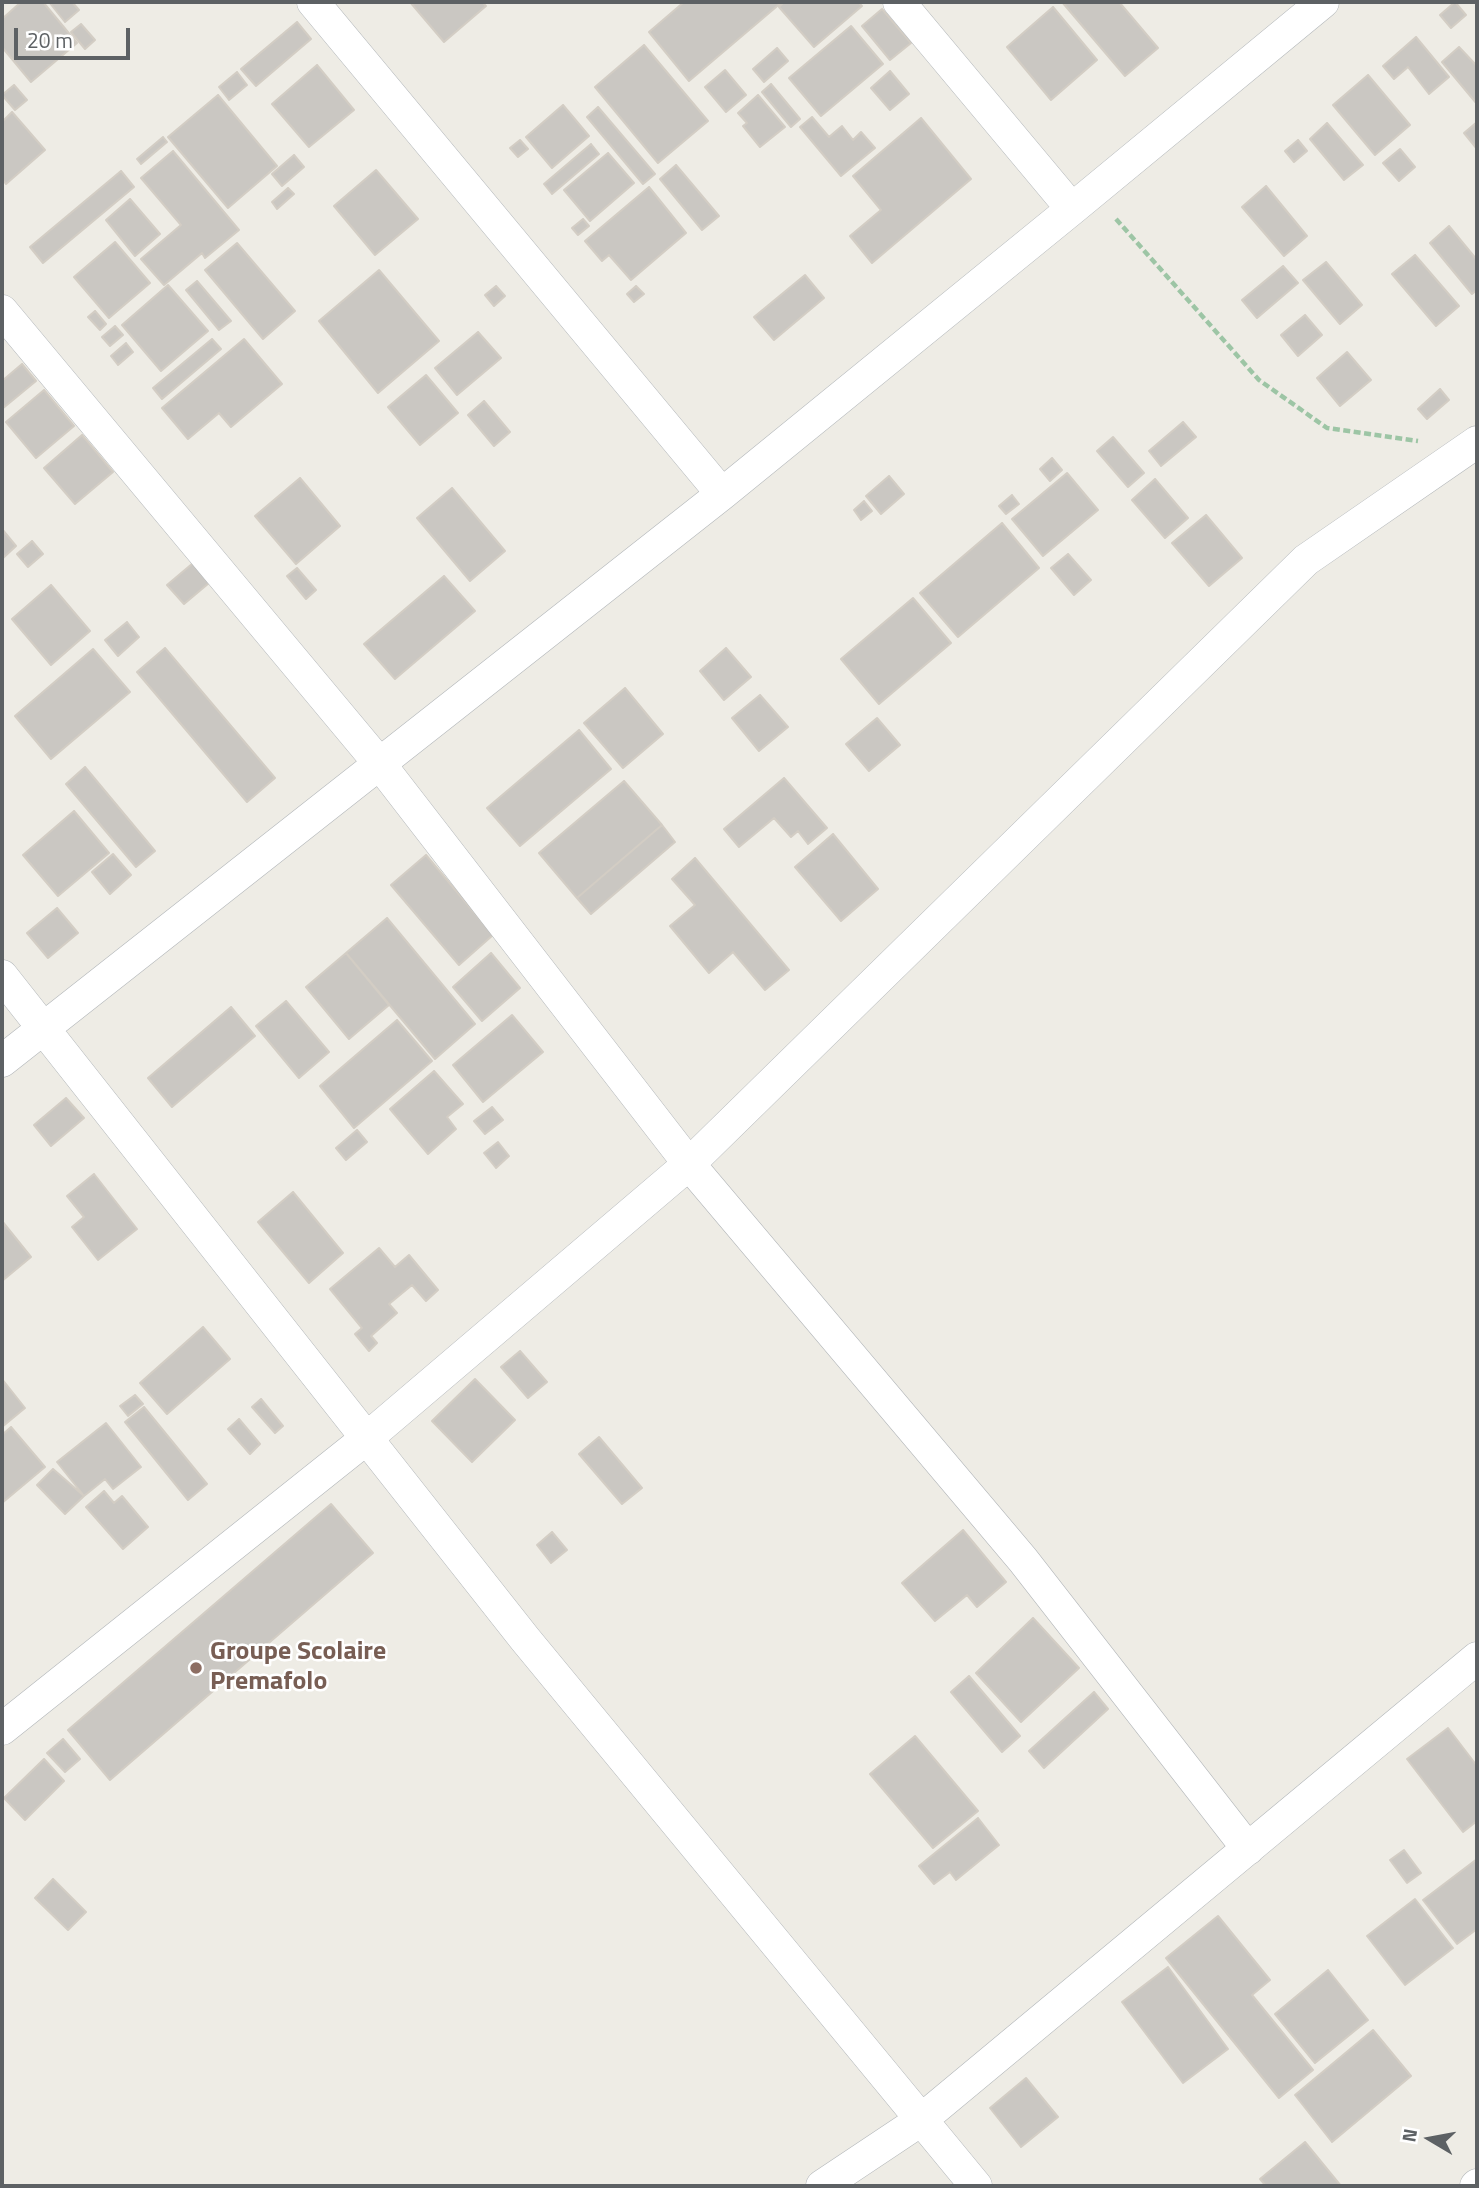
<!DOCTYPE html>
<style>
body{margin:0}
#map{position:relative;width:1479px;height:2188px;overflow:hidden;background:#eeece5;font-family:"Titillium Web",sans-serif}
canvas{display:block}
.frame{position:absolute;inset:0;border:4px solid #5d6164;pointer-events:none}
.north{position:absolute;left:1395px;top:2104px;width:70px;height:70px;-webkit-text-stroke:5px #fff;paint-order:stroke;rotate:280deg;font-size:19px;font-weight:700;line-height:28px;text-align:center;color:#5d6164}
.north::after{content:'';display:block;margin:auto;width:24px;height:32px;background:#5d6164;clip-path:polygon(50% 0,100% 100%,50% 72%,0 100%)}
.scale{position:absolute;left:14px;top:28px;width:116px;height:32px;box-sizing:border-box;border:4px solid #5d6164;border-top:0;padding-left:9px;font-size:21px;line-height:24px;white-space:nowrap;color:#5d6164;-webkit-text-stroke:5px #fff;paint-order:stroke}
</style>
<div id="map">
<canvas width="1479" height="2188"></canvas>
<div class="frame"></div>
<div class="north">N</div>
<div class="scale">20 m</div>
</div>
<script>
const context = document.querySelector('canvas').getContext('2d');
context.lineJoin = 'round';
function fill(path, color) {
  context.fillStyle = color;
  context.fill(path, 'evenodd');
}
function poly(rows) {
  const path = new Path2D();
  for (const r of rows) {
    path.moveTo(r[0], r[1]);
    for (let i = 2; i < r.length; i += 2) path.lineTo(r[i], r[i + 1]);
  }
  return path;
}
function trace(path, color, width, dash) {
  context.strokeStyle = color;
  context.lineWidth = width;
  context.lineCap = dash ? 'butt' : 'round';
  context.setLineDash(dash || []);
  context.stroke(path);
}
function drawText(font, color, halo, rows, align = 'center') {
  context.font = font + ' "Titillium Web",sans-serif';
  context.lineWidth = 5;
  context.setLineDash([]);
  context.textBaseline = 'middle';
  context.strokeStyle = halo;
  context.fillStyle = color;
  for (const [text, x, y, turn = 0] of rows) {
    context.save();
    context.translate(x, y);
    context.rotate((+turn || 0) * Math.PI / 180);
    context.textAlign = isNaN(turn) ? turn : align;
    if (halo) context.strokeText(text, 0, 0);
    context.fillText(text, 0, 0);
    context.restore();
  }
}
const building = poly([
 [21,2,43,2,77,43,31,82,2,47,2,19,21,2],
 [49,2,72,2,79,10,65,22,49,2],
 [410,2,482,2,486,6,444,42,410,2],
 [684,2,782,2,689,81,649,32,684,2],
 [784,2,858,2,862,6,814,47,779,7,784,2],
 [1062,2,1119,2,1158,48,1125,76,1062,2],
 [1455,2,1466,15,1451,28,1440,15,1455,2],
 [1053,7,1097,60,1051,100,1007,47,1053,7],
 [882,9,911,43,890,60,862,26,882,9],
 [297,22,311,39,256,86,241,69,297,22],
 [81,24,95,40,85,49,71,32,81,24],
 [851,26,883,64,821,116,789,78,851,26],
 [1416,37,1449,77,1429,94,1408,67,1394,79,1383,66,1416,37],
 [644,45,708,121,658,163,595,87,644,45],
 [1459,47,1477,66,1477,104,1442,62,1459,47],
 [777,48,788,61,764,82,753,69,777,48],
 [317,65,354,110,309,147,272,104,317,65],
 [725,70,746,95,726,112,705,87,725,70],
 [890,71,909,94,890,110,871,88,890,71],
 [237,72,247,85,229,100,219,87,237,72],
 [1368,75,1410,125,1375,155,1333,105,1368,75],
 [771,84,800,119,791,127,762,92,771,84],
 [14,85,27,100,15,110,2,95,14,85],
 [218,95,277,166,228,208,168,137,218,95],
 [758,95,785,127,760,147,743,126,747,123,738,113,758,95],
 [563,105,589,136,552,168,526,137,563,105],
 [598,107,655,174,643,184,587,117,598,107],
 [12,112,45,150,6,184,2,179,2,122,12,112],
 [812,117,829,137,842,126,853,140,861,132,875,148,841,176,800,127,812,117],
 [921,118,971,179,872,263,850,236,881,210,853,176,921,118],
 [1477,122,1477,149,1464,133,1477,122],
 [1327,123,1363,165,1344,180,1310,139,1327,123],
 [163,137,167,142,141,164,137,159,163,137],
 [520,140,528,149,518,157,510,148,520,140],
 [1298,140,1307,151,1294,162,1285,151,1298,140],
 [591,144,599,154,552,194,544,184,591,144],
 [1400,149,1415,167,1399,181,1383,163,1400,149],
 [173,151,239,230,205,258,202,253,164,285,141,259,181,225,141,178,173,151],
 [608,153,634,183,590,221,564,190,608,153],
 [294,155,304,167,282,186,272,174,294,155],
 [676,165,719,216,702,230,660,179,676,165],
 [376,170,418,219,375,255,334,206,376,170],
 [121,171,134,187,43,263,30,247,121,171],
 [1266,186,1307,236,1284,256,1242,207,1266,186],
 [649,187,686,233,631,280,609,255,602,261,585,241,649,187],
 [288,188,294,194,277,209,272,202,288,188],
 [130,199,160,234,135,256,106,220,130,199],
 [583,219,589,226,578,235,572,228,583,219],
 [1449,226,1477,260,1477,290,1472,294,1430,243,1449,226],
 [115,242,150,283,109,318,74,277,115,242],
 [237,243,295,311,263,339,205,270,237,243],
 [1415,255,1459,306,1436,326,1392,274,1415,255],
 [1326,262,1362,305,1340,324,1303,280,1326,262],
 [1283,266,1298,283,1257,318,1242,300,1283,266],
 [379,270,439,341,378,393,319,321,379,270],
 [805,275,824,298,774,340,754,317,805,275],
 [197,281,231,321,219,330,186,290,197,281],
 [168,285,208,331,161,371,122,325,168,285],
 [496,286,505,296,494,306,485,295,496,286],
 [636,286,644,294,634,302,627,294,636,286],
 [95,311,106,324,100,330,88,317,95,311],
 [1305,315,1322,335,1298,356,1281,335,1305,315],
 [115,326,123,335,110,346,102,337,115,326],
 [478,332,501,358,457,395,435,368,478,332],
 [212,339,221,349,162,399,153,388,212,339],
 [244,339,282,384,231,427,219,413,188,439,162,408,244,339],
 [126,343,133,352,118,365,111,356,126,343],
 [1347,352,1371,380,1340,406,1317,378,1347,352],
 [22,364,36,381,2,409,2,381,22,364],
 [426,375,458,413,420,445,388,407,426,375],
 [1440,389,1449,400,1427,419,1418,409,1440,389],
 [44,390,74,426,36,458,6,422,44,390],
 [484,401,510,432,494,446,468,415,484,401],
 [1183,422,1196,437,1161,466,1149,451,1183,422],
 [82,435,113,472,75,504,44,468,82,435],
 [1113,437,1144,473,1128,487,1097,451,1113,437],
 [1052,458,1062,470,1050,481,1040,469,1052,458],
 [1067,473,1098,510,1043,556,1012,519,1067,473],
 [889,476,904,494,881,514,866,496,889,476],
 [300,478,340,526,296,564,255,516,300,478],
 [1155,479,1188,518,1165,538,1132,500,1155,479],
 [452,488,505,551,470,581,417,518,452,488],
 [1012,495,1019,504,1006,514,999,506,1012,495],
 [864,501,872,511,861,520,854,510,864,501],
 [1206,515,1242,558,1209,586,1172,543,1206,515],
 [1002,523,1039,568,958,637,920,593,1002,523],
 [2,529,16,546,2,559,2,529],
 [32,541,43,554,28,567,17,554,32,541],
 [1068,554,1091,580,1074,595,1051,568,1068,554],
 [199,558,215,578,184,604,167,585,199,558],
 [297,568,316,590,306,599,287,576,297,568],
 [444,576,475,611,395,679,364,644,444,576],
 [51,585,90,631,51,665,12,619,51,585],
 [913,598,951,643,879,704,841,659,913,598],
 [127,622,139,637,118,656,105,640,127,622],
 [165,648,275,778,247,802,137,672,165,648],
 [726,648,751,677,724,700,700,671,726,648],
 [93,649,130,692,51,759,15,716,93,649],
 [625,688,663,734,623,768,584,723,625,688],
 [760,695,788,727,759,751,732,718,760,695],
 [877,718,900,745,869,771,846,744,877,718],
 [579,730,611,769,520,846,487,808,579,730],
 [85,767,155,851,136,867,66,784,85,767],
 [784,778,827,828,808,844,798,831,791,837,774,818,739,847,724,829,784,778],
 [624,781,662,825,577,898,539,853,624,781],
 [74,811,109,853,58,896,23,855,74,811],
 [662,825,675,842,591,914,577,898,662,825],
 [833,834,878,889,841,921,795,867,833,834],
 [113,854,131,875,110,894,92,872,113,854],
 [426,855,493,935,459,965,391,885,426,855],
 [695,858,789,970,765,990,733,952,709,973,670,926,695,905,672,879,695,858],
 [57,908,78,933,48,958,27,933,57,908],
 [387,918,475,1024,435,1059,346,953,387,918],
 [346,953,389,1005,349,1039,306,987,346,953],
 [491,953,520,988,482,1021,453,987,491,953],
 [286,1001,329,1052,299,1078,256,1026,286,1001],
 [231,1007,255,1036,172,1107,148,1078,231,1007],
 [512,1015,543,1052,483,1102,453,1065,512,1015],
 [397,1020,432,1061,354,1128,320,1086,397,1020],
 [434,1071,463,1104,447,1117,456,1129,428,1154,390,1109,434,1071],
 [66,1098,84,1118,51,1146,34,1125,66,1098],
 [492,1107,503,1120,485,1134,474,1121,492,1107],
 [357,1130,367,1142,346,1160,336,1148,357,1130],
 [498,1142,509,1156,496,1168,484,1153,498,1142],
 [94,1174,137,1229,98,1260,72,1227,84,1217,67,1196,94,1174],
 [293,1192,343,1253,309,1283,258,1222,293,1192],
 [2,1221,31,1257,2,1281,2,1221],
 [379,1248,395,1267,409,1255,438,1290,426,1301,412,1285,389,1304,397,1313,371,1336,377,1343,369,1351,355,1334,362,1328,330,1289,379,1248],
 [203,1327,230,1359,167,1414,140,1383,203,1327],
 [520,1351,547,1382,528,1398,501,1367,520,1351],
 [2,1379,25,1408,2,1427,2,1379],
 [475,1379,515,1420,472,1462,432,1421,475,1379],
 [135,1395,143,1404,128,1416,120,1406,135,1395],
 [261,1399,283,1426,275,1433,252,1407,261,1399],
 [144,1407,207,1484,188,1500,125,1422,144,1407],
 [239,1419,260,1444,250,1454,228,1429,239,1419],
 [106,1423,141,1467,113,1489,105,1479,84,1496,57,1462,106,1423],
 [11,1427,45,1467,2,1503,2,1435,11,1427],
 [599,1437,642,1488,622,1504,579,1454,599,1437],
 [53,1469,84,1496,65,1514,37,1485,53,1469],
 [104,1491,114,1503,122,1496,148,1527,123,1549,86,1507,104,1491],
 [331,1504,373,1553,110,1780,68,1730,331,1504],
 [963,1530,1006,1582,977,1607,967,1595,935,1621,902,1583,963,1530],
 [552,1532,567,1550,551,1563,537,1545,552,1532],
 [1033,1618,1079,1668,1021,1722,976,1673,1033,1618],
 [969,1676,1020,1736,1002,1752,951,1692,969,1676],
 [1094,1692,1108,1709,1044,1768,1029,1751,1094,1692],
 [1448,1728,1477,1766,1477,1821,1463,1832,1407,1759,1448,1728],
 [915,1736,978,1811,933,1848,870,1774,915,1736],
 [63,1739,80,1759,65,1772,47,1753,63,1739],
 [44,1759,64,1781,25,1820,4,1798,44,1759],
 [978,1818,999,1845,956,1880,950,1872,934,1884,919,1866,978,1818],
 [1404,1850,1421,1873,1407,1883,1390,1860,1404,1850],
 [1477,1859,1477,1929,1457,1944,1423,1900,1477,1859],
 [53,1879,86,1912,68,1930,35,1898,53,1879],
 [1415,1899,1453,1948,1405,1985,1367,1936,1415,1899],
 [1218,1916,1270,1980,1252,1995,1313,2070,1279,2098,1166,1958,1218,1916],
 [1168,1967,1228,2049,1183,2083,1122,2002,1168,1967],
 [1328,1970,1368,2020,1315,2063,1275,2014,1328,1970],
 [1373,2030,1411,2076,1332,2142,1295,2095,1373,2030],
 [1026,2078,1058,2117,1021,2147,990,2108,1026,2078],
 [1305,2142,1341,2186,1266,2186,1260,2179,1305,2142]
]);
const path = poly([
 [1116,219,1259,380,1327,428,1418,441]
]);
const minor = poly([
 [313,2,722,494],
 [899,2,1072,209],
 [2,311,379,763,689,1164,1023,1560,1248,1849],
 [2,976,525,1639,976,2186],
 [2,1061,722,494,1072,209,1323,2],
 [2,1729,367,1438,689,1164,1306,560,1477,442],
 [822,2186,921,2120,1477,1658],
 [1476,2186,1477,2185]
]);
const markers = [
 [196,1668,7,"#8d6e63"]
];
const educationNames = [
 ["Groupe Scolaire",210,1653],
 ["Premafolo",210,1683]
];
fill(building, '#cac7c2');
trace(building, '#d3cdc4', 2);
trace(minor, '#b2b6b9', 33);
trace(path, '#9dc5a5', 4.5, [7, 3.5]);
trace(minor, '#fff', 32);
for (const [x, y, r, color] of markers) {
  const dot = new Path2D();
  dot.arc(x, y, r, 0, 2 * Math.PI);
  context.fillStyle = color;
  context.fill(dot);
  trace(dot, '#fff', 2.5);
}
drawText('bold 26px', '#785e54', '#fff', educationNames, 'left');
</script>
